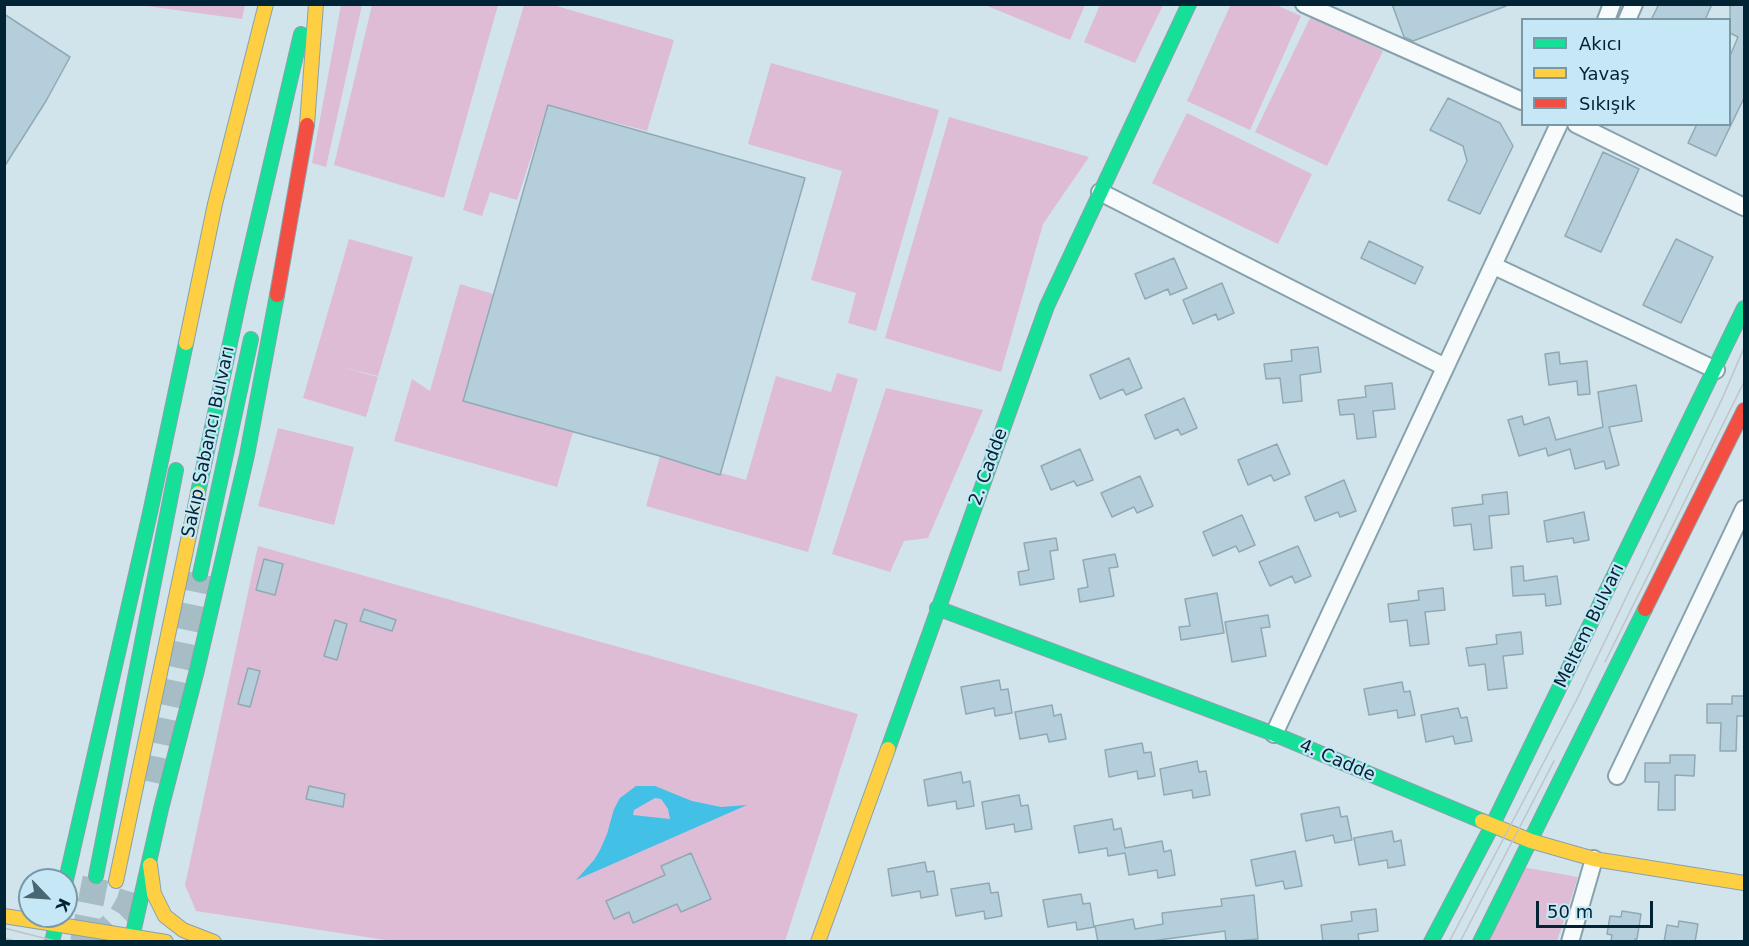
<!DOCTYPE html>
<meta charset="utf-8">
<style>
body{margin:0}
#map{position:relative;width:1749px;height:946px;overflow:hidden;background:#d1e3eb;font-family:"DejaVu Sans",sans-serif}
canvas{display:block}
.frame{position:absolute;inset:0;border:6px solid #002433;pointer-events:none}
.legend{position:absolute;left:1521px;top:18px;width:210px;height:108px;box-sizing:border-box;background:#c6e7f6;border:2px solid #7799a8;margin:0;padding:8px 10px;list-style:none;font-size:18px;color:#002433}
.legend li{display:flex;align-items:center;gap:12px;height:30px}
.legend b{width:30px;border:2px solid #7799a8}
.north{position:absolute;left:18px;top:868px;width:60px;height:60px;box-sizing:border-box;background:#c6e7f6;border:2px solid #7799a8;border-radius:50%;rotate:115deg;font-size:16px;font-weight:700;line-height:24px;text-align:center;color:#002433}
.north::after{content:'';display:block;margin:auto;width:21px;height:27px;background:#496773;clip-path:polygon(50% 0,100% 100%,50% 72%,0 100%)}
.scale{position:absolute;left:1536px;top:901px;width:117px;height:27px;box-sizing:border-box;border:3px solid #002433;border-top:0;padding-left:8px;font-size:18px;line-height:21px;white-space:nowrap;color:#002433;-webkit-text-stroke:4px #c6e7f6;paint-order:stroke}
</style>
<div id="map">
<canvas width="1749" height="946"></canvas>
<div class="frame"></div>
<ul class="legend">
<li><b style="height:8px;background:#16e098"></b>Akıcı</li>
<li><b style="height:8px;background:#ffcf43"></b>Yavaş</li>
<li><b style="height:8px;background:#f24e42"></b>Sıkışık</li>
</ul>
<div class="north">K</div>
<div class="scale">50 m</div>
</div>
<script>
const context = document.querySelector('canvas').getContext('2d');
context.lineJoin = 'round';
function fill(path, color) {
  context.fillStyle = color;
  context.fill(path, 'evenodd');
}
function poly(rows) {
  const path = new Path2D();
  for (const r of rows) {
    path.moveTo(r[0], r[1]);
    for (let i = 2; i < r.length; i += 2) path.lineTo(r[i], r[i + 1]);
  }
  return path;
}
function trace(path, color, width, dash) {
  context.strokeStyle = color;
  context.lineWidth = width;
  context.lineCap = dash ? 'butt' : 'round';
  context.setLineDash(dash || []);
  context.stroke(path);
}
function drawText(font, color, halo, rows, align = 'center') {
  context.font = font + ' "DejaVu Sans",sans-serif';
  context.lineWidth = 4.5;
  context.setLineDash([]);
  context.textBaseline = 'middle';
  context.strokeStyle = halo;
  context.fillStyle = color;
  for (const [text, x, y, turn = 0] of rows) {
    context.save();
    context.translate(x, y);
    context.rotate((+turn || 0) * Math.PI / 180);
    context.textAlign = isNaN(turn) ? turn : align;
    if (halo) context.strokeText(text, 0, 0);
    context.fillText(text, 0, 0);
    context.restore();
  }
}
const green = poly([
 [1231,4,1276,5,1301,16,1250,130,1187,101],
 [139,5,245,5,242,19],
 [341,5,362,5,326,167,312,163],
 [372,5,498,5,444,198,334,165],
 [524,5,553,5,674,40,647,131,548,105,517,200,490,192,482,216,463,210],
 [985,5,1085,5,1070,40],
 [1100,5,1163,5,1135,63,1084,42],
 [1311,16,1383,51,1327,166,1255,132],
 [771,63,939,110,876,331,848,323,856,293,811,280,842,171,748,144],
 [1187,113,1312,174,1278,244,1152,183],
 [949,117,1089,157,1043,224,1001,372,885,338],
 [349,239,413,257,378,376,338,366,378,377,366,417,303,398],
 [460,284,493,294,463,400,573,432,557,487,394,441,412,379,430,391],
 [837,373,858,379,808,552,646,506,660,456,746,480,776,376,831,392],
 [886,388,983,410,928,538,904,541,890,572,832,554],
 [278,428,354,447,334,525,258,506],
 [258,546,858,714,785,941,392,941,196,911,185,885],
 [1522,867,1578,877,1557,941,1489,942]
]);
const water = poly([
 [636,786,655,786,692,801,721,807,747,805,576,880,594,860,600,850,607,834,614,809,620,798],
 [655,798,661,799,664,803,668,809,670,819,633,815,634,810]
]);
const building = poly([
 [1392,4,1506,4,1506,6,1413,41,1404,37,1392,4],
 [1659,4,1712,4,1705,20,1651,20,1659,4],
 [1730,4,1744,4,1744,98,1716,156,1688,143,1697,124,1730,124,1730,56,1738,37,1730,33,1730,4],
 [4,14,70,57,46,101,4,167,4,14],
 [1448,98,1500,123,1513,146,1480,214,1448,200,1467,161,1463,146,1430,130,1448,98],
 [548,105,805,178,720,475,660,456,463,401,548,105],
 [1603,152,1639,169,1601,252,1565,236,1603,152],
 [1676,239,1713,257,1681,323,1643,305,1676,239],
 [1369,241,1423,267,1415,284,1361,258,1369,241],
 [1174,258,1187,288,1170,295,1168,289,1145,299,1135,274,1174,258],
 [1222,283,1234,313,1218,320,1216,314,1193,324,1183,300,1222,283],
 [1318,347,1321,372,1300,375,1302,401,1283,403,1280,378,1266,379,1264,364,1292,361,1291,350,1318,347],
 [1559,352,1560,364,1587,361,1590,394,1578,395,1577,381,1549,385,1545,354,1559,352],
 [1129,358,1142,388,1126,395,1123,389,1100,399,1090,375,1129,358],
 [1392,383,1395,409,1373,411,1376,437,1357,439,1354,414,1340,415,1338,400,1366,397,1365,386,1392,383],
 [1636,385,1642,421,1609,427,1619,465,1606,469,1604,461,1575,469,1570,449,1548,456,1546,448,1519,456,1508,420,1522,416,1524,425,1549,417,1556,440,1603,427,1598,392,1636,385],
 [1184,398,1197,428,1181,435,1178,429,1155,439,1145,415,1184,398],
 [1277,444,1290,474,1274,481,1271,475,1248,485,1238,460,1277,444],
 [1080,449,1093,480,1077,486,1074,481,1051,490,1041,466,1080,449],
 [1140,476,1153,506,1137,513,1134,507,1112,517,1101,493,1140,476],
 [1344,480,1356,511,1340,517,1338,512,1315,521,1305,497,1344,480],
 [1507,492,1509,514,1489,516,1492,548,1474,550,1471,524,1454,526,1452,508,1483,504,1482,495,1507,492],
 [1584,512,1589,540,1574,543,1573,538,1547,542,1544,521,1584,512],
 [1242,515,1255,545,1239,552,1236,546,1213,556,1203,532,1242,515],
 [1056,538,1058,550,1050,551,1054,579,1020,585,1018,572,1029,570,1024,543,1056,538],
 [1298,546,1311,576,1295,583,1292,576,1270,586,1259,562,1298,546],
 [1115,554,1118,567,1109,568,1114,596,1080,602,1078,589,1088,587,1083,560,1115,554],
 [264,559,283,564,275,595,256,590,264,559],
 [1523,566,1524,581,1557,576,1561,604,1546,606,1545,594,1513,596,1511,567,1523,566],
 [1443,588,1445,610,1425,612,1429,644,1410,646,1407,620,1390,622,1388,604,1419,600,1418,591,1443,588],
 [1217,593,1224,633,1181,640,1179,627,1190,626,1185,599,1217,593],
 [364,609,396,620,392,631,360,621,364,609],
 [1268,615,1270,627,1261,628,1266,656,1232,662,1225,622,1268,615],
 [335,620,347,624,337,660,324,656,335,620],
 [1521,632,1523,654,1503,656,1507,688,1488,690,1485,664,1469,666,1466,648,1497,644,1496,635,1521,632],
 [248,668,260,671,250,707,238,704,248,668],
 [999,680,1001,690,1008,689,1012,713,995,716,994,708,966,714,961,687,999,680],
 [1402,682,1404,692,1410,691,1415,715,1398,718,1397,710,1369,715,1364,689,1402,682],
 [1732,696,1744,696,1744,716,1737,716,1736,751,1720,751,1721,723,1707,723,1707,704,1732,704,1732,696],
 [1052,705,1054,716,1061,714,1066,739,1049,742,1047,734,1020,739,1015,712,1052,705],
 [1458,708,1461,718,1467,717,1472,741,1455,744,1453,736,1426,742,1421,715,1458,708],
 [1142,743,1144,753,1151,752,1155,776,1138,779,1137,771,1109,777,1105,750,1142,743],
 [1670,755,1695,755,1694,776,1675,775,1675,810,1658,810,1659,782,1645,782,1645,763,1670,763,1670,755],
 [1197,761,1199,772,1206,771,1210,795,1193,798,1192,790,1164,795,1160,769,1197,761],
 [961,772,963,783,970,781,974,806,957,809,956,801,928,806,924,780,961,772],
 [309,786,345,794,343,807,306,799,309,786],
 [1019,795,1021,806,1028,805,1032,829,1015,832,1014,824,986,829,982,802,1019,795],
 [1339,807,1341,817,1347,816,1352,840,1335,843,1333,835,1306,841,1301,814,1339,807],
 [1112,819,1114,830,1121,828,1125,848,1162,841,1164,852,1171,850,1175,875,1158,878,1157,870,1129,875,1125,853,1108,856,1107,848,1079,853,1074,826,1112,819],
 [1392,831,1394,842,1401,840,1405,865,1388,868,1387,860,1359,865,1354,838,1392,831],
 [1295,851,1302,886,1285,889,1283,881,1256,886,1251,860,1295,851],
 [691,853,711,899,681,912,677,904,633,923,629,912,614,919,606,901,665,875,661,866,691,853],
 [925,862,927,872,934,871,938,895,921,898,920,891,892,896,888,869,925,862],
 [989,883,991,893,998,892,1002,916,985,919,984,911,956,916,951,889,989,883],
 [1081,894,1083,904,1090,903,1094,927,1077,930,1076,922,1048,927,1043,900,1081,894],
 [1254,895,1258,939,1226,942,1225,931,1144,942,1098,942,1095,926,1133,919,1135,929,1163,924,1162,913,1222,906,1221,899,1254,895],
 [1376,909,1378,931,1358,934,1359,942,1323,942,1321,925,1352,921,1351,912,1376,909],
 [1622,911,1641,914,1637,939,1635,939,1634,942,1611,942,1612,935,1607,934,1610,916,1621,917,1622,911],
 [1679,921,1698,924,1695,942,1664,942,1667,925,1678,927,1679,921]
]);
const primaryTunnel = poly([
 [156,783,200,574],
 [92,941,103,934,122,915,129,903,136,880],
 [83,942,96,876]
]);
const street = poly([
 [1304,4,1522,101],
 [1606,20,1612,4],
 [1627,20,1634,4],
 [1576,124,1744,207],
 [1100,192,1445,367],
 [1494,266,1716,370],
 [1274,734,1559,124],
 [1617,776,1744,509],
 [1570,942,1594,859]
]);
const fast = poly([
 [198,493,242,287,301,34],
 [200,574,251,339],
 [937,608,1274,734,1482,821],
 [888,749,1047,306,1189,4],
 [96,876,176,470],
 [66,880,150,513,186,343],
 [52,942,58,916],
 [131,942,161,809,197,670,247,455,277,295],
 [1431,942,1492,826,1744,308],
 [1480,942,1645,609]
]);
const slow = poly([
 [307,125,316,4],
 [186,343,215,204,266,4],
 [1482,821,1531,841,1594,859,1744,883],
 [150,865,154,894,165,916,183,930,214,942],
 [116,881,198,493],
 [4,916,166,942],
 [818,942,888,749]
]);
const jam = poly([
 [277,295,307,125],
 [1645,609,1744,410]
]);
const tram = poly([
 [1605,662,1744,382],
 [4,928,59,942],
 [4,938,18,942],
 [1449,942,1576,701,1722,399,1744,348],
 [1460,942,1554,761]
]);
const streetNames = [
 ["Sakıp Sabancı Bulvarı",209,442,-78],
 ["2. Cadde",989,467,-70],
 ["Meltem Bulvarı",1590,626,-64],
 ["4. Cadde",1337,761,23]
];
fill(green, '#dfbcd6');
fill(water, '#42c0e5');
fill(building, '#b4cfdb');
trace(building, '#90a9b3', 1.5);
trace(primaryTunnel, '#a7bdc6', 26, [26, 13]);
trace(street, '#87a2ac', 20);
trace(fast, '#87a2ac', 16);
trace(slow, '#87a2ac', 16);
trace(jam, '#87a2ac', 16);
trace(street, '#f8fbfc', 16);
trace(fast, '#16e098', 14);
trace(slow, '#ffcf43', 14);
trace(jam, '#f24e42', 14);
trace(tram, '#bec4c8', 1.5);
drawText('18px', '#002433', '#c6e7f6', streetNames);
</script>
